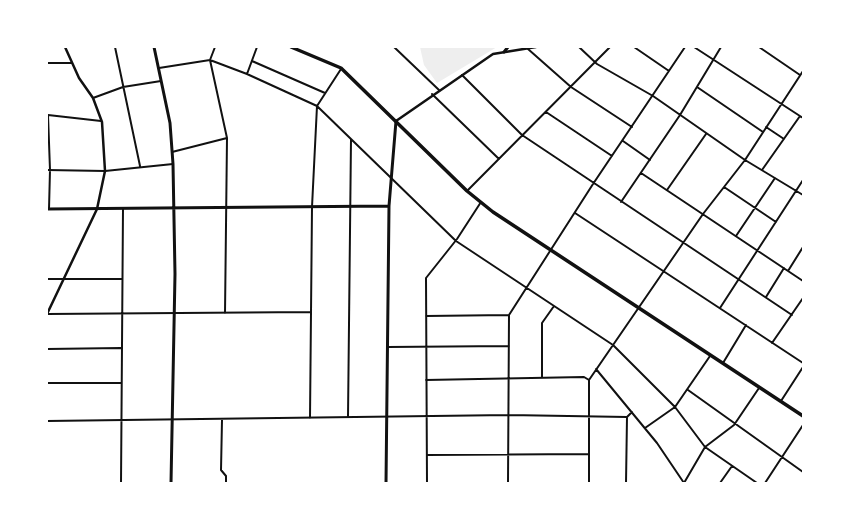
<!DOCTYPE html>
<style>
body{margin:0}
#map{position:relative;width:850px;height:530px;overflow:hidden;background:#fff;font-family:Jost,sans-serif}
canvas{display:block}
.frame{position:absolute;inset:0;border:48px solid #fff;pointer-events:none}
</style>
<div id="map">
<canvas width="850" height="530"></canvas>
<div class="frame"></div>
</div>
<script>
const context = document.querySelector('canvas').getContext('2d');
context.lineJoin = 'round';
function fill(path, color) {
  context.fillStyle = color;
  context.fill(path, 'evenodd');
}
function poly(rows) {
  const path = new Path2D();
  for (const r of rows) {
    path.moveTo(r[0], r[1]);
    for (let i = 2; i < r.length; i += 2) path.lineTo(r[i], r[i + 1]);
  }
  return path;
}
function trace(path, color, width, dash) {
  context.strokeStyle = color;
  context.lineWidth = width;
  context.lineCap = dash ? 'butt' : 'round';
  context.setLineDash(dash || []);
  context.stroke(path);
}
const green = poly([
 [420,47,497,47,437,83,424,65]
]);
const minor = poly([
 [115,47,140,166],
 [215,47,210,60,227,138,225,313],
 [394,47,439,90],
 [579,47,597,64,653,96,745,160,803,195],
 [634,47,669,71],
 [694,47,803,118],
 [759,47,800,75],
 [528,49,571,87,632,127],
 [252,61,325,93],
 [47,63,72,63],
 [159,68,210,60,247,74,317,106,456,241,613,345,675,407,705,447,757,483],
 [247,74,257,47],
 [462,75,522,135,792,315],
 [697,87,763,132],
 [432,94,499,159],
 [93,98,123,87,161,81],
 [546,112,612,156],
 [48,115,50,170,49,209],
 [48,115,101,121],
 [766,127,784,139],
 [623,141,650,160],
 [172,152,227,138],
 [47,170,105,171,173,164],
 [762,170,800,116],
 [641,173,803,281],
 [724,187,776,222],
 [667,190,706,134],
 [467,191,610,47],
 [621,202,680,115,721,47],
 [575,213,803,363],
 [736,236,775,178],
 [788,271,803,247],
 [47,279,122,279],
 [766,297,784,268],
 [720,308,803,180],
 [47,314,311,312],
 [426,316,509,315],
 [772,343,803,298],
 [388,347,509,346],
 [47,349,121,348],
 [723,363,746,325],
 [596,369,657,443,684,483],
 [542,378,542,323,554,306],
 [426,380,584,377,589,380],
 [47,383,121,383],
 [688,390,803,472],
 [781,401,803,367],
 [348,417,351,139],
 [310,418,312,207,317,106,341,69],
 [222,420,221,470,226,476,226,483],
 [47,421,509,415,627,417,632,412],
 [645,428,675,407,710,356],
 [427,455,589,454],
 [121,483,123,208],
 [427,483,426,278,457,239,481,202],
 [508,483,509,315,593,184,685,47],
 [589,483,589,380,703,214,745,160,803,71],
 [626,483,627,417],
 [684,483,705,447,734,425,759,388],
 [720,483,732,466],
 [765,483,803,425]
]);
const tertiary = poly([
 [396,121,493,54,536,47],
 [47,314,97,209,105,171,102,122,93,98,79,78,65,47]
]);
const secondary = poly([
 [154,47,170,123,173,164,175,274,171,483],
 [504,52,508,47],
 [47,209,389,206],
 [386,483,389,206,396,121]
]);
const primary = poly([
 [291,47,341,68,467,191,493,212,803,416]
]);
fill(green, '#eee');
trace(minor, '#111', 2);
trace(tertiary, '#111', 2.5);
trace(secondary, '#111', 3);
trace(primary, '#111', 3.5);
</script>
